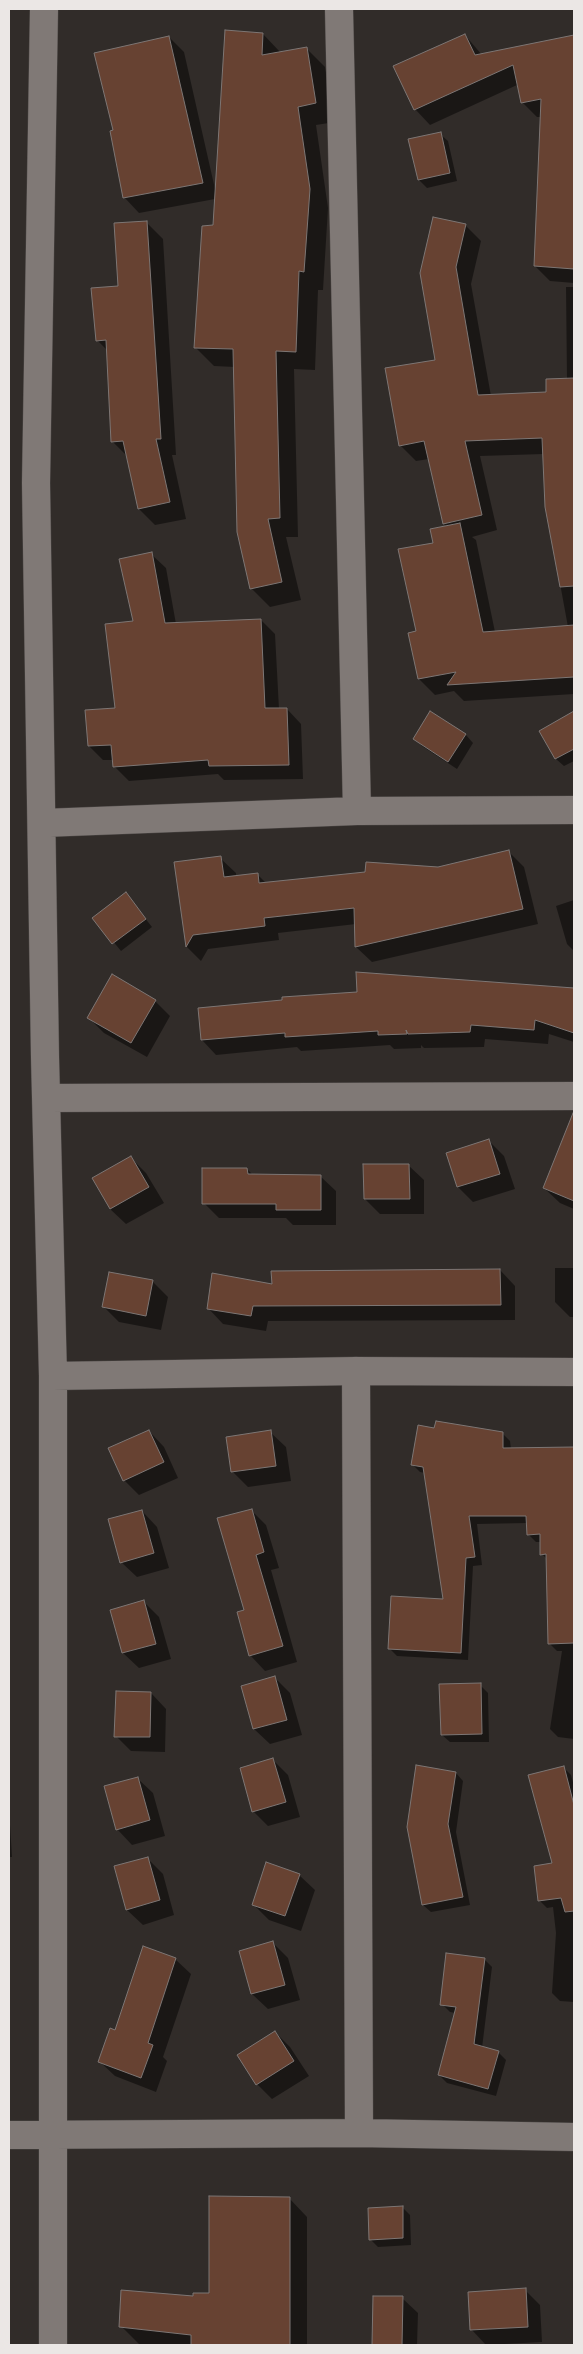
<!DOCTYPE html>
<style>
body{margin:0}
#map{position:relative;width:583px;height:2354px;overflow:hidden;background:#312c29;font-family:Raleway,sans-serif}
canvas{display:block}
.frame{position:absolute;inset:0;border:10px solid #ebe7e5;pointer-events:none}
</style>
<div id="map">
<canvas width="583" height="2354"></canvas>
<div class="frame"></div>
</div>
<script>
const context = document.querySelector('canvas').getContext('2d');
context.lineJoin = 'round';
function fill(path, color) {
  context.fillStyle = color;
  context.fill(path, 'evenodd');
}
function poly(rows) {
  const path = new Path2D();
  for (const r of rows) {
    path.moveTo(r[0], r[1]);
    for (let i = 2; i < r.length; i += 2) path.lineTo(r[i], r[i + 1]);
  }
  return path;
}
function trace(path, color, width, dash) {
  context.strokeStyle = color;
  context.lineWidth = width;
  context.lineCap = dash ? 'butt' : 'round';
  context.setLineDash(dash || []);
  context.stroke(path);
}
const shadow = poly([
 [263,34,281,53,306,48,325,67,335,122,316,125,328,208,323,290,318,290,315,370,294,369,298,537,286,537,301,600,270,607,251,588,235,367,214,366,195,347,214,227,215,199,139,213,124,197,115,131,169,37,184,52,215,189],
 [465,35,482,55,574,37,574,283,550,281,535,266,541,117,537,117,522,102,517,85,430,125,415,109],
 [440,134,448,141,457,181,427,188,419,180,410,140],
 [147,223,163,239,176,455,172,455,186,519,155,525,139,509,127,456,112,441,108,351,97,340],
 [465,225,481,241,471,284,491,396,548,393,567,380,566,287,574,287,574,694,464,701,454,691,435,695,419,679,417,632,434,544,447,527,444,524,429,459,416,461,400,445,436,361],
 [544,454,546,507,568,627,495,632,476,540,472,537,497,530,480,456],
 [151,554,166,568,176,624,261,620,275,634,279,709,287,709,301,724,303,779,224,780,218,774,129,781,114,766,114,760,103,760,89,746,116,709,134,622],
 [431,713,466,735,473,743,457,769,422,746,414,738],
 [574,713,574,761,564,766,556,759,541,731],
 [509,852,524,867,538,924,372,962,356,947,356,924,278,933,279,940,208,949,201,961,187,947,176,863,220,858,236,873,236,877,257,874,267,884,438,868],
 [126,894,152,927,121,951,94,918],
 [574,900,574,951,567,944,556,906],
 [358,973,574,989,574,1042,549,1034,548,1044,485,1039,484,1047,424,1048,421,1045,421,1048,394,1049,390,1045,301,1051,297,1047,216,1055,202,1040,199,1009,358,993],
 [155,1001,170,1016,147,1057,104,1033,89,1018],
 [489,1141,504,1156,515,1189,473,1202,458,1187,448,1154],
 [557,1157,574,1164,574,1209,560,1203,544,1188],
 [131,1158,146,1173,164,1203,126,1224,110,1209],
 [408,1165,424,1180,424,1214,380,1214,365,1199],
 [247,1169,254,1176,320,1176,336,1191,336,1225,293,1225,286,1218,219,1218,204,1203],
 [555,1268,574,1268,574,1317,570,1317,555,1302],
 [500,1270,515,1286,515,1320,268,1321,266,1331,223,1324,208,1308,273,1285],
 [153,1282,168,1297,161,1330,119,1322,104,1307],
 [149,1431,164,1447,178,1478,139,1495,124,1480],
 [270,1432,286,1447,291,1481,248,1487,233,1472,228,1438],
 [502,1433,510,1441,511,1449,574,1449,574,1739,558,1737,550,1729,562,1651,557,1651,549,1643,548,1560,542,1554,541,1542,536,1542,528,1534,528,1523,477,1524,482,1565,473,1566,468,1660,397,1656,389,1648,444,1600,425,1473,420,1472,412,1464],
 [251,1510,266,1525,279,1568,271,1570,297,1662,265,1671,250,1655,245,1611],
 [142,1511,157,1527,169,1568,137,1577,121,1562],
 [143,1601,159,1617,171,1659,139,1668,123,1653,111,1610],
 [274,1677,290,1693,302,1735,270,1744,254,1729,242,1686],
 [480,1685,488,1693,489,1742,450,1742,442,1735],
 [151,1693,166,1709,165,1752,131,1751,116,1736],
 [273,1760,288,1775,300,1817,268,1826,253,1811],
 [563,1767,571,1775,574,1786,574,2002,560,2001,552,1993,556,1933,553,1907,547,1908,539,1900,554,1864],
 [456,1773,463,1781,456,1832,470,1905,431,1912,423,1905],
 [137,1778,153,1793,165,1836,132,1845,117,1829],
 [9,1809,12,1857,9,1857],
 [147,1858,163,1874,174,1915,143,1925,127,1910,115,1867],
 [299,1875,315,1890,301,1931,269,1920,254,1905],
 [272,1942,288,1958,300,2000,268,2009,252,1994,240,1951],
 [175,1959,191,1974,163,2057,167,2061,156,2092,115,2076,99,2061,116,2032],
 [484,1959,492,1967,482,2048,498,2052,506,2060,496,2096,447,2083,439,2075,456,2013,450,2012,442,2004],
 [275,2032,290,2047,309,2076,272,2099,257,2084],
 [289,2198,307,2217,307,2345,147,2345,139,2344,121,2326,194,2298,210,2294],
 [402,2207,410,2215,411,2245,378,2247,370,2239],
 [525,2290,540,2305,542,2342,486,2345,471,2329],
 [374,2297,402,2298,418,2313,417,2345,373,2345]
]);
const building = poly([
 [225,30,263,33,262,55,307,47,316,103,298,107,310,189,304,272,299,271,296,352,276,351,280,518,268,519,282,582,250,589,237,532,233,349,194,348,202,226,213,225,225,30],
 [465,34,475,55,574,35,574,269,534,266,541,99,521,103,513,65,414,110,393,66,465,34],
 [169,36,203,183,123,198,110,131,113,130,94,53,169,36],
 [441,132,450,173,418,180,408,139,441,132],
 [433,217,466,224,456,267,478,395,546,392,546,379,574,378,574,586,560,587,545,507,542,438,465,441,482,515,443,524,424,441,399,446,385,368,435,360,420,273,433,217],
 [147,221,161,439,156,439,170,502,138,509,123,441,111,442,106,340,96,341,91,288,118,286,114,223,147,221],
 [460,523,483,632,574,625,574,677,447,685,456,672,418,679,408,633,416,631,398,549,433,543,430,529,460,523],
 [152,552,165,623,261,619,265,708,287,708,289,765,209,766,208,760,113,767,111,745,88,746,85,710,115,708,105,624,133,621,119,559,152,552],
 [430,711,466,734,448,762,413,739,430,711],
 [574,711,574,749,555,759,539,731,574,711],
 [509,850,523,909,355,947,354,908,264,918,265,926,193,935,186,947,174,862,221,856,224,877,258,873,259,883,365,872,366,862,438,867,509,850],
 [126,892,146,919,112,944,92,918,126,892],
 [356,972,574,988,574,1033,535,1020,534,1030,471,1025,470,1032,408,1034,406,1030,407,1034,378,1035,378,1031,285,1037,285,1033,201,1040,198,1008,282,1000,282,997,357,992,356,972],
 [112,974,156,1000,131,1043,87,1018,112,974],
 [573,1113,574,1113,574,1201,543,1188,573,1113],
 [489,1139,500,1174,457,1187,446,1153,489,1139],
 [131,1156,149,1187,110,1209,92,1178,131,1156],
 [363,1164,409,1164,410,1199,364,1199,363,1164],
 [202,1168,247,1168,248,1174,321,1175,321,1210,276,1210,276,1204,202,1204,202,1168],
 [500,1269,501,1305,253,1306,251,1316,207,1309,212,1273,272,1284,271,1271,500,1269],
 [109,1272,153,1280,146,1316,102,1307,109,1272],
 [436,1421,503,1432,503,1448,574,1447,574,1643,548,1644,546,1554,540,1555,540,1534,527,1535,526,1516,469,1516,475,1557,466,1558,461,1653,388,1649,391,1596,443,1599,423,1467,411,1465,418,1425,434,1428,436,1421],
 [149,1430,164,1462,123,1481,108,1448,149,1430],
 [271,1430,276,1466,231,1472,226,1437,271,1430],
 [252,1509,264,1552,256,1555,283,1646,249,1656,237,1612,244,1610,217,1518,252,1509],
 [142,1510,154,1553,120,1563,108,1519,142,1510],
 [144,1600,156,1644,122,1653,110,1610,144,1600],
 [275,1676,287,1720,253,1729,241,1686,275,1676],
 [481,1683,482,1734,441,1735,439,1684,481,1683],
 [116,1691,151,1692,150,1737,114,1737,116,1691],
 [273,1758,286,1802,252,1812,240,1768,273,1758],
 [416,1765,456,1772,448,1824,463,1897,422,1905,407,1827,416,1765],
 [564,1766,574,1805,574,1911,565,1912,561,1898,538,1901,534,1866,552,1863,528,1775,564,1766],
 [138,1777,150,1820,116,1830,104,1786,138,1777],
 [148,1857,160,1900,126,1910,114,1866,148,1857],
 [266,1862,300,1874,285,1916,252,1905,266,1862],
 [273,1941,285,1985,251,1994,239,1951,273,1941],
 [143,1946,176,1958,148,2043,153,2045,141,2078,98,2062,110,2028,115,2030,143,1946],
 [446,1953,485,1958,474,2044,499,2051,488,2089,438,2075,456,2007,440,2005,446,1953],
 [275,2031,294,2061,256,2085,237,2055,275,2031],
 [209,2196,290,2197,290,2345,191,2345,191,2335,119,2327,121,2290,193,2296,193,2293,209,2293,209,2196],
 [403,2206,403,2238,369,2240,368,2208,403,2206],
 [526,2288,528,2327,470,2330,468,2292,526,2288],
 [373,2296,403,2296,402,2345,372,2345,373,2296]
]);
const minor = poly([
 [44,9,36,483,45,1057,53,1376,53,2345],
 [339,9,357,811],
 [43,823,357,811,574,810],
 [46,1098,574,1096],
 [356,1371,359,2133],
 [53,1376,356,1371,574,1372],
 [9,2135,359,2133,574,2137]
]);
fill(shadow, '#0007');
fill(building, '#674232');
trace(building, '#7d7674', 1);
trace(minor, '#4b4745', 29);
trace(minor, '#807976', 28);
</script>
